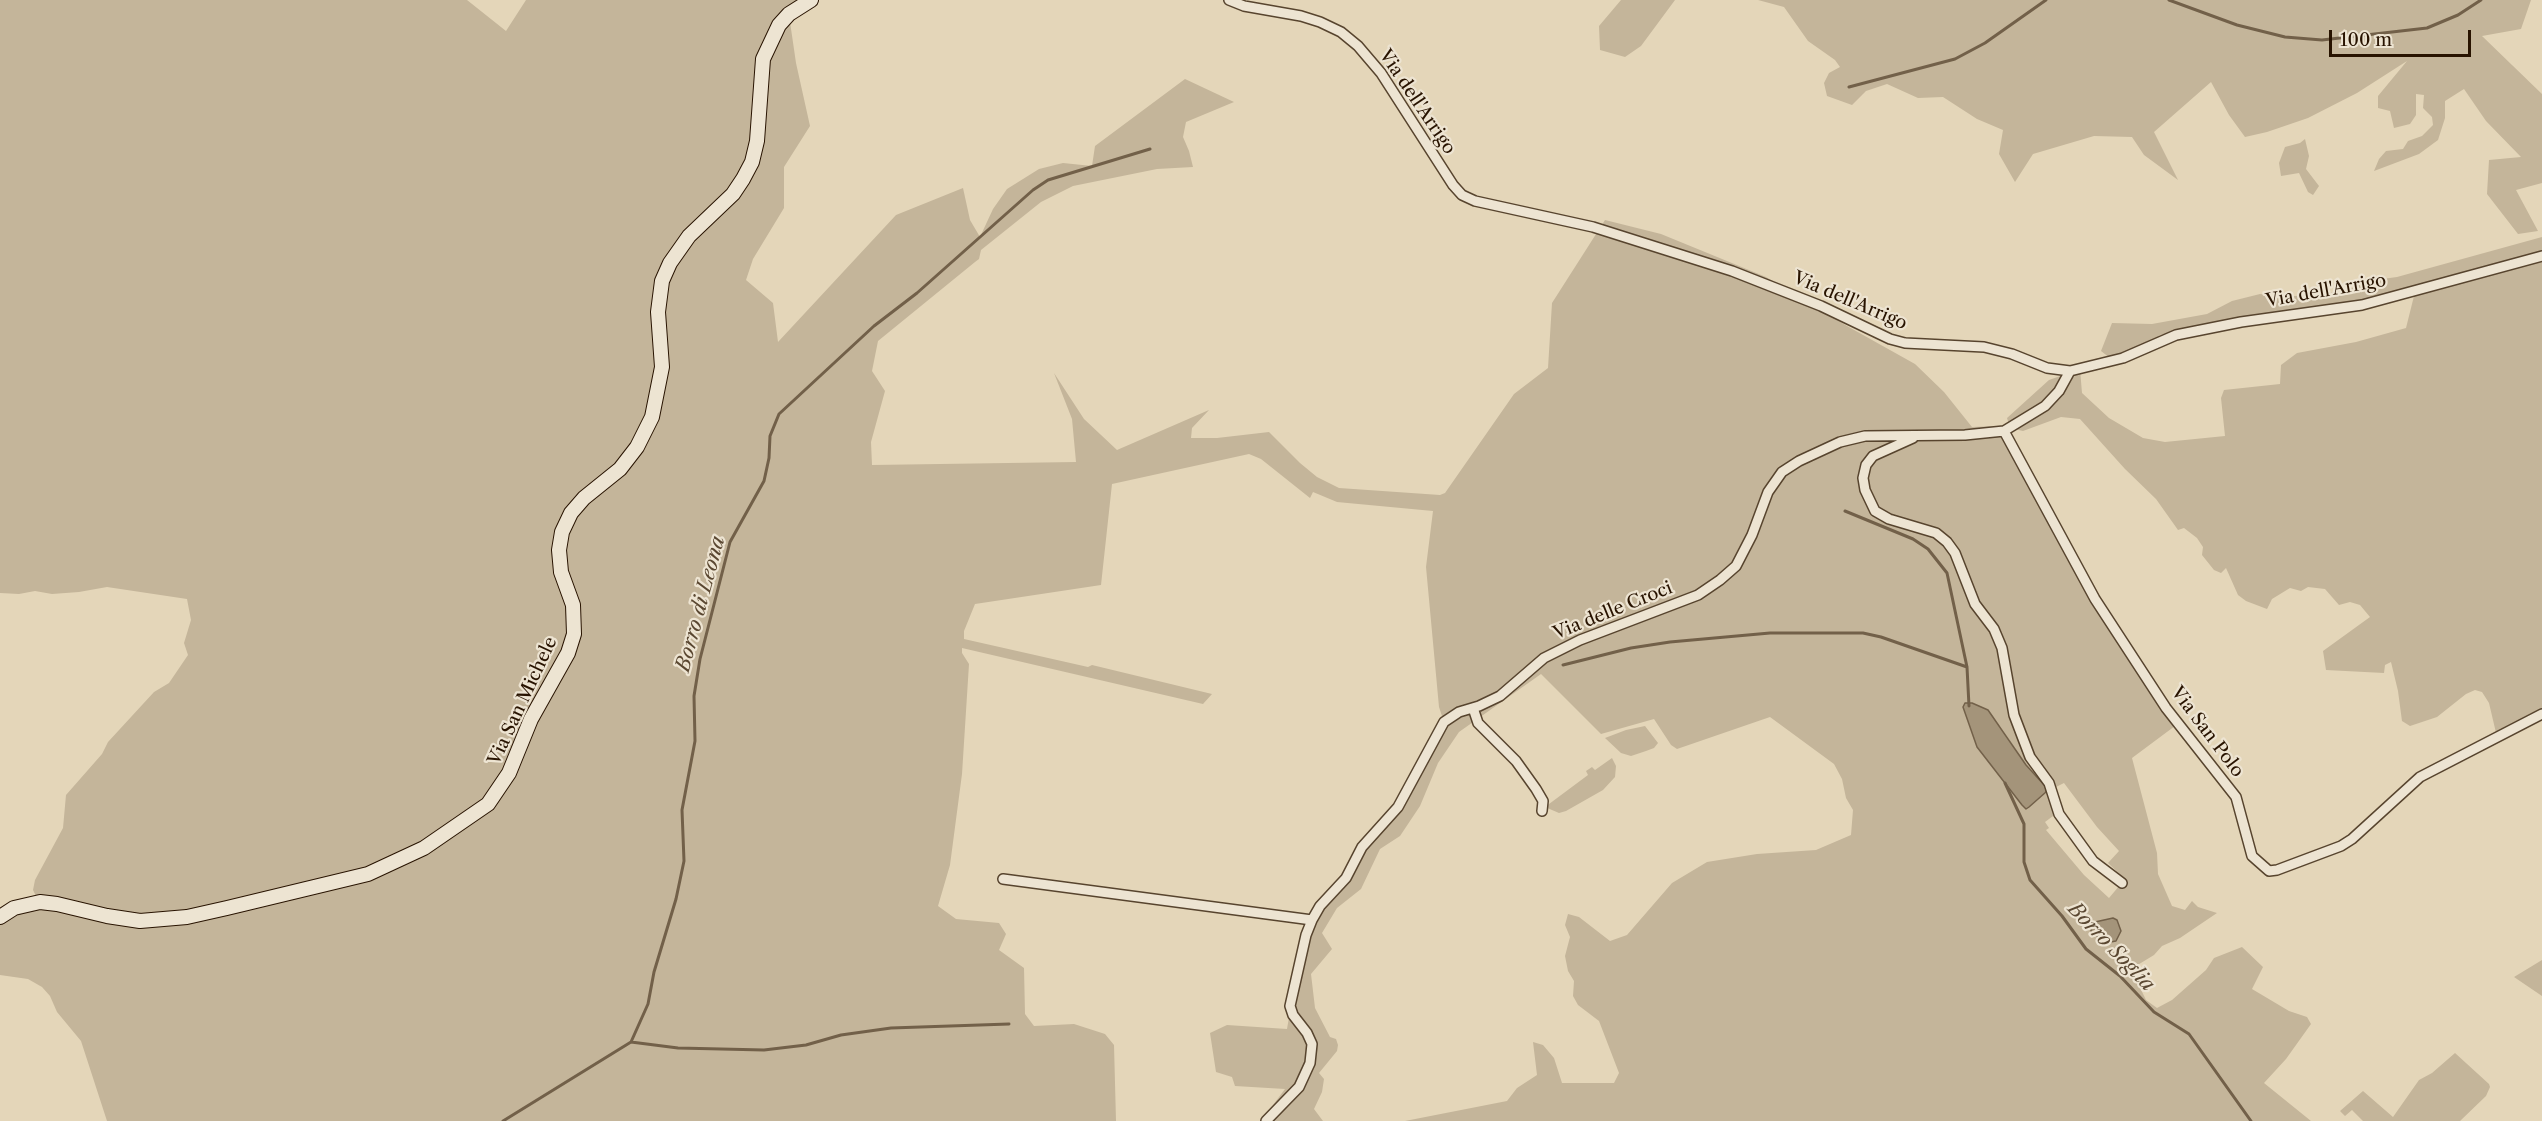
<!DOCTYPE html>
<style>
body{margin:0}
#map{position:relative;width:2542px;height:1121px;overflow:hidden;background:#e4d6b9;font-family:"Libre Caslon Text",serif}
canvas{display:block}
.scale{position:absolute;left:2329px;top:30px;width:142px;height:27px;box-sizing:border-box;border:3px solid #281300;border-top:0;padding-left:8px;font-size:18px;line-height:21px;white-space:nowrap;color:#281300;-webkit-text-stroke:4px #ede4d2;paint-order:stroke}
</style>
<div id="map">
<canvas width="2542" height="1121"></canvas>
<div class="scale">100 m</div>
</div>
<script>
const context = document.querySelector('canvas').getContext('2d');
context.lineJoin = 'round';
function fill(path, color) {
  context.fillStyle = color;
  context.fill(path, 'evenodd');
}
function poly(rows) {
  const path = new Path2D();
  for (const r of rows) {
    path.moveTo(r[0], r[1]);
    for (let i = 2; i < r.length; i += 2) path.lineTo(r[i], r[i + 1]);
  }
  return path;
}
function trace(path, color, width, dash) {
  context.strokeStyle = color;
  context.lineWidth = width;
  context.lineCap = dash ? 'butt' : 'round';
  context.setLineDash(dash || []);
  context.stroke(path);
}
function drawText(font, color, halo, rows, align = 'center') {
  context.font = font + ' "Libre Caslon Text",serif';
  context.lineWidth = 4.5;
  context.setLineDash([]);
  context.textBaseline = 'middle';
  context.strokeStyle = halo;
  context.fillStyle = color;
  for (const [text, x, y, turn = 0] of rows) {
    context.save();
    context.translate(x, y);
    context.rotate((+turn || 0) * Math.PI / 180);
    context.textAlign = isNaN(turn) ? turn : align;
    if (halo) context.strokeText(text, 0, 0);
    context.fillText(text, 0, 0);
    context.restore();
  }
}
const green = poly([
 [0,0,467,0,506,31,526,0,811,0,789,15,796,63,810,126,784,167,784,208,753,259,746,280,773,303,778,342,896,215,963,188,970,220,980,237,993,209,1007,189,1039,169,1063,163,1092,166,1095,146,1185,79,1234,102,1186,122,1183,137,1189,151,1193,167,1157,169,1073,186,1041,202,981,250,979,259,975,262,878,341,872,371,885,391,871,442,872,465,1076,462,1072,419,1054,373,1084,419,1117,450,1209,410,1192,428,1191,438,1217,438,1269,432,1300,463,1317,477,1339,488,1440,495,1445,493,1514,394,1548,368,1552,303,1605,220,1661,234,1766,277,1847,326,1915,364,1944,392,1972,427,1998,426,2004,431,2095,599,2179,723,2132,758,2157,853,2158,874,2172,906,2185,910,2192,901,2198,907,2217,913,2180,938,2162,946,2154,955,2131,969,2146,1000,2157,1008,2172,1000,2206,970,2214,958,2242,947,2263,967,2252,989,2289,1011,2307,1017,2311,1024,2286,1059,2264,1083,2311,1121,1405,1121,1507,1101,1517,1088,1537,1075,1533,1042,1543,1045,1554,1058,1562,1083,1614,1083,1619,1073,1599,1021,1578,1005,1573,996,1574,981,1568,971,1565,956,1570,937,1565,925,1568,914,1579,917,1610,941,1627,935,1672,883,1707,862,1757,854,1816,850,1851,835,1853,810,1846,798,1842,779,1834,764,1770,717,1677,749,1671,745,1654,719,1601,734,1541,674,1459,732,1438,763,1420,806,1400,836,1380,849,1361,889,1337,908,1322,933,1332,949,1311,974,1315,1008,1330,1037,1336,1039,1338,1045,1337,1051,1319,1073,1324,1079,1322,1092,1314,1109,1323,1121,1261,1121,1285,1089,1235,1086,1232,1077,1216,1072,1210,1033,1227,1025,1287,1029,1293,994,1313,920,1357,858,1399,807,1444,722,1439,707,1426,567,1433,511,1337,502,1313,492,1310,498,1261,459,1249,454,1112,484,1101,585,975,604,964,631,964,639,1088,667,1092,665,1212,694,1203,704,962,648,962,653,969,664,962,774,950,865,938,906,956,919,999,923,1006,934,999,950,1024,968,1025,1014,1034,1026,1074,1024,1105,1034,1114,1045,1116,1121,107,1121,81,1041,57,1012,50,996,42,987,28,979,0,975,0,917,39,902,33,890,35,880,63,828,66,795,102,754,108,742,154,692,169,683,188,655,184,643,191,620,187,599,107,587,79,592,52,594,35,591,19,594,0,593],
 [1963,707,2000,726,2026,765,2040,780,2026,808,1977,747],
 [2064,783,2097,827,2119,851,2108,863,2125,879,2109,898,2084,875,2046,830,2049,828,2045,822,2053,816,2058,821,2048,791],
 [1621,0,1675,0,1641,46,1625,57,1600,50,1599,26],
 [1758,0,2531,0,2521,29,2482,36,2542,94,2542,183,2516,190,2538,231,2518,234,2487,194,2489,160,2521,157,2486,121,2464,89,2445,101,2445,118,2438,140,2419,154,2374,171,2379,159,2386,151,2403,149,2408,141,2422,136,2433,125,2432,117,2423,108,2424,95,2416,94,2416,115,2410,124,2394,128,2390,111,2378,108,2378,96,2407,61,2357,93,2308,118,2267,132,2245,137,2229,115,2211,82,2154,132,2178,180,2144,155,2132,137,2094,136,2033,154,2015,182,1999,154,2003,130,1977,119,1943,97,1918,98,1887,84,1866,91,1852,105,1827,96,1824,83,1829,73,1840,67,1835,60,1808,41,1784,7],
 [2305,139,2309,156,2306,169,2319,186,2313,195,2308,192,2299,173,2281,176,2279,163,2285,147,2300,143],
 [2542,237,2542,714,2497,737,2489,703,2482,692,2475,690,2466,694,2437,717,2410,726,2402,721,2398,691,2391,662,2385,665,2384,673,2326,670,2323,651,2370,617,2360,605,2350,602,2339,605,2325,589,2308,587,2301,591,2290,588,2272,599,2267,609,2246,601,2238,595,2226,568,2221,573,2214,570,2202,555,2203,547,2197,538,2184,528,2178,530,2156,499,2125,469,2080,419,2061,417,2023,431,2010,428,2007,418,2049,380,2080,369,2082,393,2109,418,2143,438,2165,442,2225,436,2221,398,2224,390,2280,384,2281,365,2297,353,2356,342,2406,328,2416,288,2372,301,2251,318,2160,335,2150,343,2110,358,2101,351,2112,323,2152,324,2207,314,2232,301,2260,294,2284,297,2339,292,2375,280,2397,277],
 [1645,726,1658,743,1654,748,1646,751,1631,756,1621,753,1605,738,1626,730],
 [1612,758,1616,766,1615,777,1603,790,1566,811,1559,813,1545,807,1588,775,1586,771,1592,767,1595,770],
 [2542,960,2542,996,2514,977],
 [2455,1053,2489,1084,2490,1087,2486,1096,2460,1121,2363,1121,2352,1110,2345,1116,2340,1111,2363,1091,2393,1117,2419,1080,2432,1073]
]);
const water = poly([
 [1965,703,1972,703,1988,710,2026,765,2046,787,2046,792,2029,807,2026,809,2022,805,1977,747,1963,707,1965,703],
 [2113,918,2117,920,2121,931,2116,941,2105,943,2091,931,2091,928,2095,922,2113,918]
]);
const stream = poly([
 [2169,0,2237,25,2285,37,2322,40,2427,28,2458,15,2481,0],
 [1849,87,1955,59,1985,43,2046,0],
 [1845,511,1913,539,1928,549,1947,573,1967,667,1969,706],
 [1563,665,1631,648,1670,642,1770,633,1863,633,1881,637,1967,667],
 [2005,783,2024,824,2024,862,2030,880,2062,916,2086,949,2120,976,2154,1012,2189,1034,2251,1121],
 [631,1042,678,1048,764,1050,806,1045,841,1035,891,1028,1009,1024],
 [503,1121,631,1042,648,1004,654,972,676,899,684,861,682,810,695,741,694,696,700,659,730,542,764,481,769,458,770,436,779,414,874,326,917,293,1033,190,1048,180,1150,149]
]);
const street = poly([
 [1229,0,1244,6,1301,16,1320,22,1341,32,1358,46,1381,73,1453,185,1462,195,1475,201,1593,227,1732,271,1821,306,1890,339,1905,343,1984,347,2012,354,2047,368,2070,371,2123,358,2176,335,2241,322,2362,305,2542,256],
 [2004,431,2095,599,2166,708,2236,797,2252,856,2269,871,2277,870,2341,846,2352,839,2420,777,2542,714],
 [1913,438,1873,456,1866,465,1863,478,1865,490,1875,511,1889,519,1936,533,1947,542,1955,553,1975,604,1994,629,2002,648,2014,715,2030,757,2049,783,2059,814,2093,861,2122,883],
 [1473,708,1478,723,1516,761,1536,789,1543,801,1542,811],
 [1003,879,1312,920],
 [1266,1121,1299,1087,1310,1063,1312,1044,1307,1033,1293,1015,1290,1006,1306,935,1312,920,1320,906,1346,878,1362,847,1398,807,1444,722,1459,712,1479,706,1500,696,1544,658,1580,640,1698,595,1720,580,1736,566,1752,535,1768,492,1782,472,1799,461,1840,442,1865,436,1965,435,2004,431,2045,406,2059,391,2070,371]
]);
const secondary = poly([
 [0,917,14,908,40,902,57,904,107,916,140,921,187,917,227,908,368,874,424,848,488,804,509,773,531,719,568,653,574,634,573,605,561,572,559,550,562,532,571,513,584,498,620,469,637,447,652,417,662,367,658,312,662,281,670,263,689,236,733,194,743,179,752,162,757,141,763,59,779,25,789,14,811,0]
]);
const streetNames = [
 ["Via dell'Arrigo",1417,102,56],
 ["Via dell'Arrigo",2326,291,-10],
 ["Via dell'Arrigo",1850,301,23],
 ["Via delle Croci",1613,611,-22],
 ["Via San Michele",523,701,-65],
 ["Via San Polo",2207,732,53]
];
const waterNames = [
 ["Borro di Leona",701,604,-75],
 ["Borro Soglia",2111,947,46]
];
fill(green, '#c4b59a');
fill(water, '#a4947a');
trace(water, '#726049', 1.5);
trace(stream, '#726049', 3);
trace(street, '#57442e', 12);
trace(secondary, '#281300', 16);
trace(street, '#ede4d2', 9);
trace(secondary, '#ede4d2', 14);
drawText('18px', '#281300', '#ede4d2', streetNames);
drawText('italic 20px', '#5a4731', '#ede4d2', waterNames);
</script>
